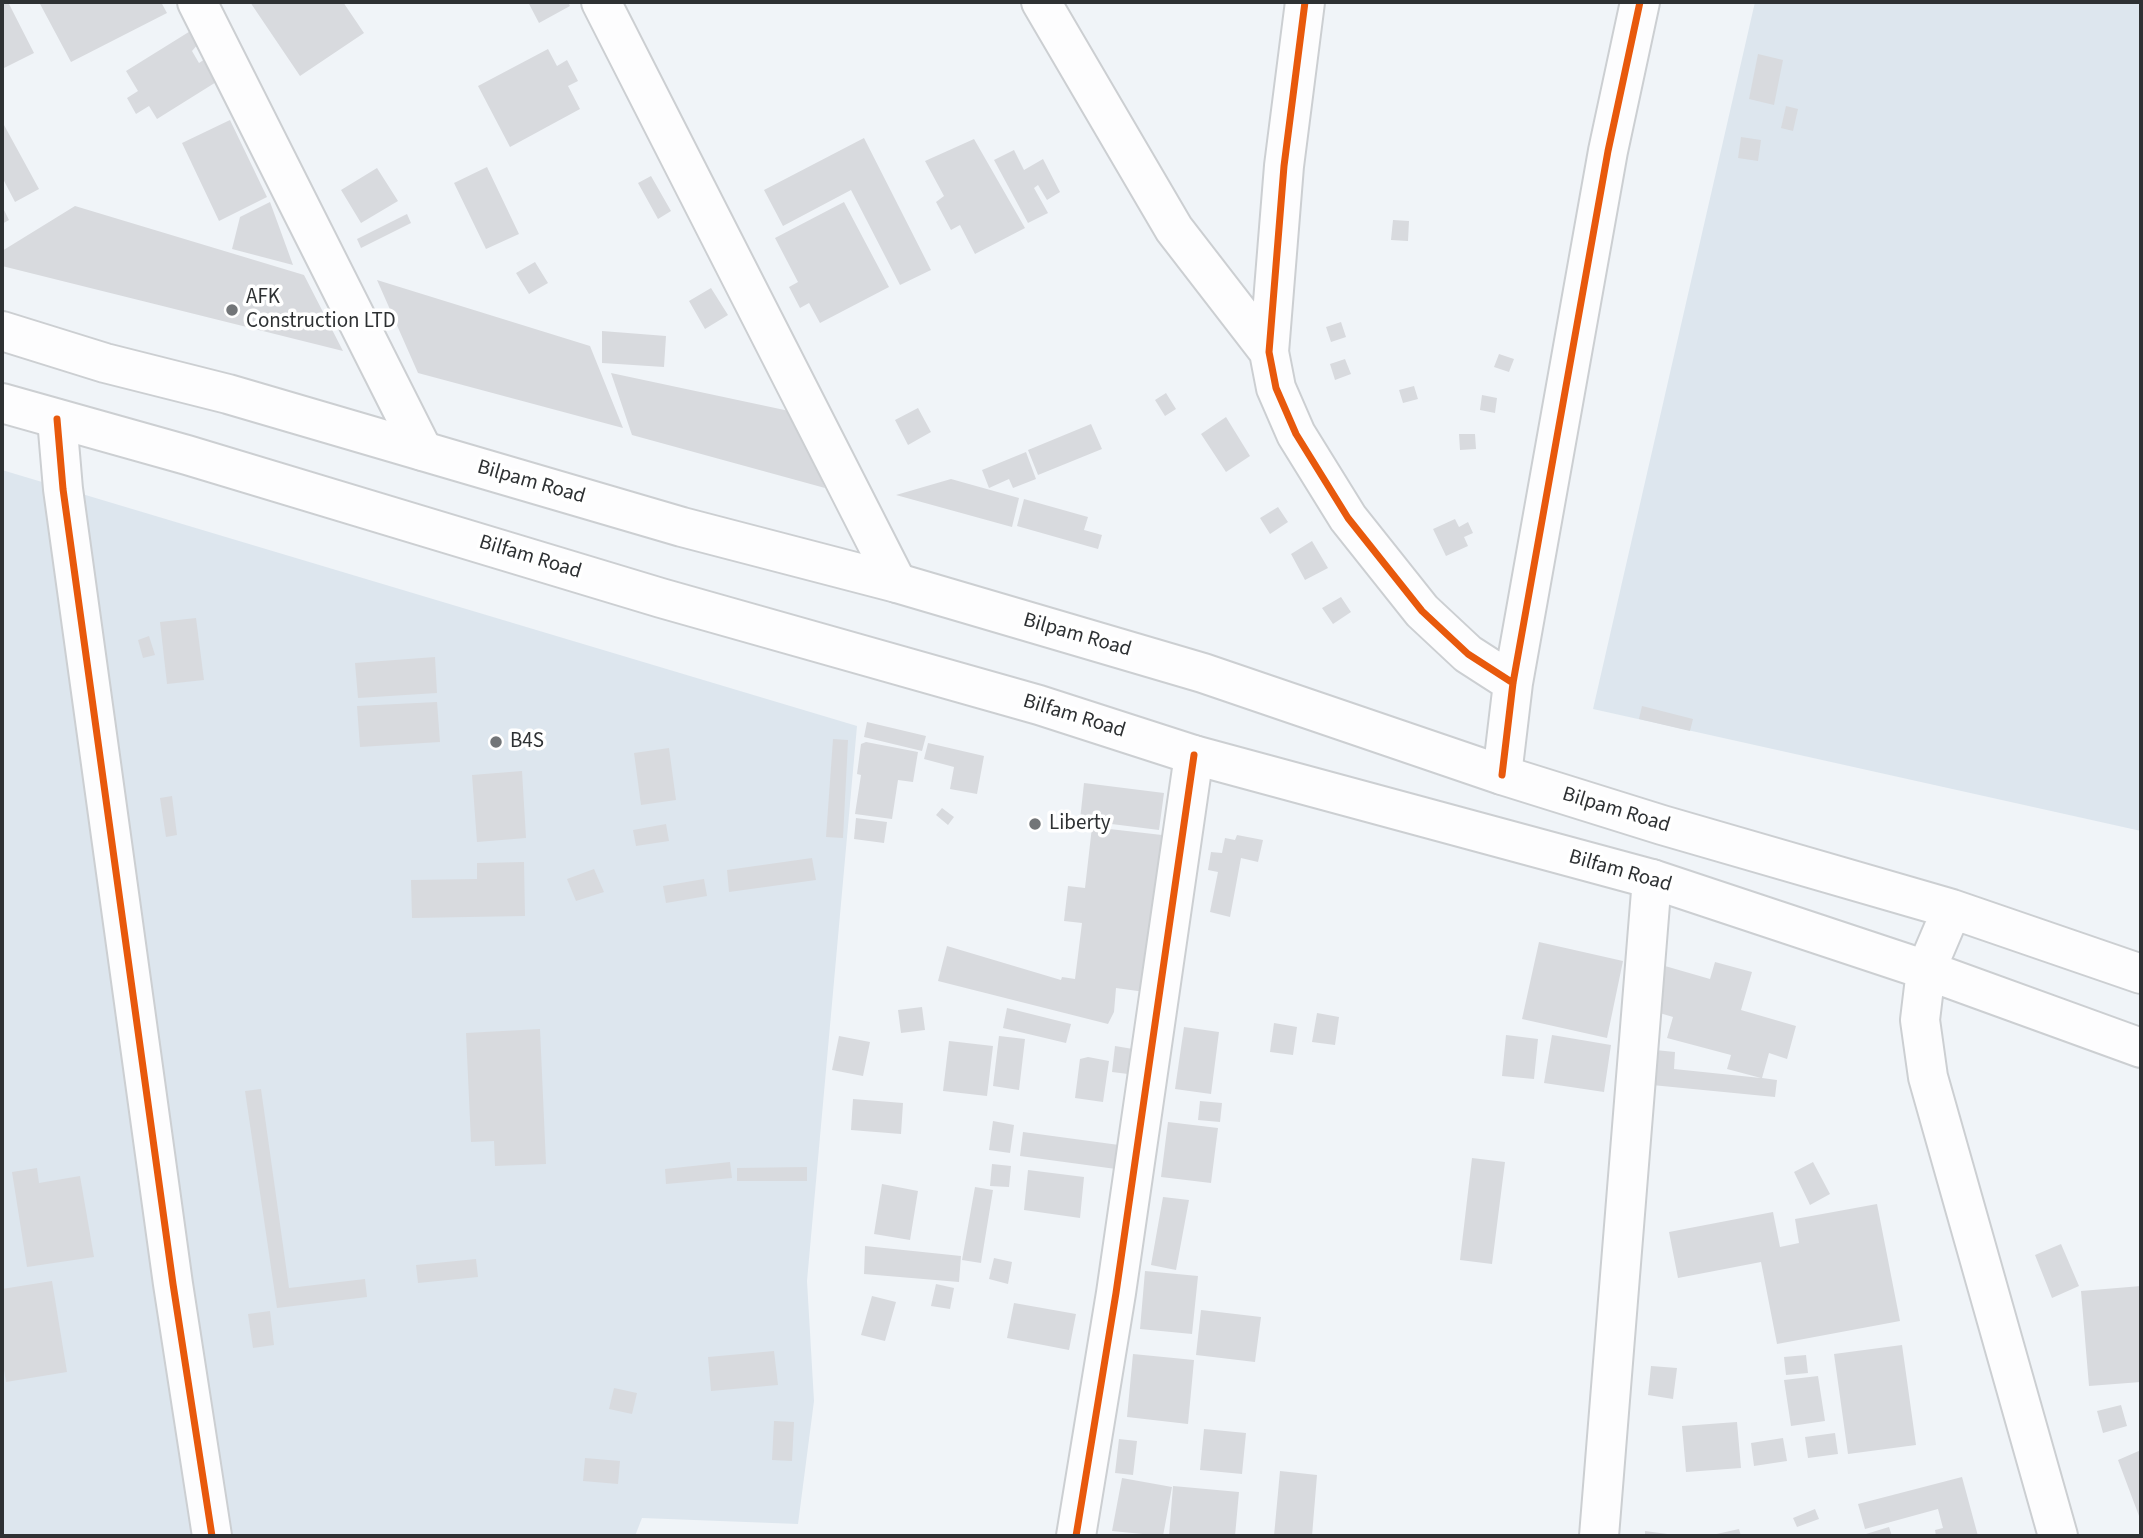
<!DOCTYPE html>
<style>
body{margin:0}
#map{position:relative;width:2143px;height:1538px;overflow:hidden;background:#f0f4f8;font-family:"Source Sans 3",sans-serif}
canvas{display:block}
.frame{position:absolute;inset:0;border:4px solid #2e3133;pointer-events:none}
</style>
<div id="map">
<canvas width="2143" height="1538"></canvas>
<div class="frame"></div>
</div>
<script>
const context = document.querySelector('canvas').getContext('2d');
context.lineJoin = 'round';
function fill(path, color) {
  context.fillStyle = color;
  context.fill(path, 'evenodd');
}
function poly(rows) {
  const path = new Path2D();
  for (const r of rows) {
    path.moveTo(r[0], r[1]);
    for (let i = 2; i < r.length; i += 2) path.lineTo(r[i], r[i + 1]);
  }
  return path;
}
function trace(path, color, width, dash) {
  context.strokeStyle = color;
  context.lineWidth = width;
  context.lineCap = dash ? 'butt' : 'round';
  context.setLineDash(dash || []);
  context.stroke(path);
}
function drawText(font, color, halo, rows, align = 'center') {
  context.font = font + ' "Source Sans 3",sans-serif';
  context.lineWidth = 7;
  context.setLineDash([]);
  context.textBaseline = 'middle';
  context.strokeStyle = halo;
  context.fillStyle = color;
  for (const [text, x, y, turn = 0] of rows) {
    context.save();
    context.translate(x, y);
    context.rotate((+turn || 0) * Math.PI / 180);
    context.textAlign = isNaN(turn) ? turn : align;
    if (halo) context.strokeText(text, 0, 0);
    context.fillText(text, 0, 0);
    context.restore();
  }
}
const built = poly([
 [1755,2,2141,2,2141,831,1593,709],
 [2,470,857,726,807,1281,814,1401,798,1524,642,1518,635,1536,2,1536]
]);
const building = poly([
 [2,2,8,2,34,53,2,69],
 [39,2,161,2,167,13,71,62],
 [250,2,343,2,364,33,300,76],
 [528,2,568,2,570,6,539,23],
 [192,30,199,43,192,51,199,63,208,57,221,79,157,119,149,106,136,114,127,98,138,91,126,71],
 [548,49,557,66,567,60,578,81,568,86,580,109,510,147,478,86],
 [1758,54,1783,60,1774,105,1749,99],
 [1786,106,1798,109,1793,131,1781,128],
 [230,120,267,197,219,221,182,143],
 [4,125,39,189,15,202,2,177,2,126],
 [1741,137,1761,140,1758,161,1738,158],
 [864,138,931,270,900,285,851,190,783,226,764,190],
 [974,139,1025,228,975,254,960,225,951,230,936,202,944,196,925,161],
 [1014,150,1024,170,1043,159,1060,192,1047,200,1038,185,1034,188,1048,213,1028,223,994,160],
 [487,167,519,234,486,249,454,183],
 [377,168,398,201,361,223,341,190],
 [651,176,671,211,658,219,638,183],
 [270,202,293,265,232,249,240,217],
 [844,202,889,287,820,323,809,303,800,308,789,287,798,282,775,238],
 [2,206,9,220,2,224],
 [75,206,304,275,343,351,2,266,2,251],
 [407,214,411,223,361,248,357,239],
 [1393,220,1409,221,1408,241,1391,240],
 [535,262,548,283,529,294,516,273],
 [377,280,590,346,623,428,418,373],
 [711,288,728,315,705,329,689,301],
 [1341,322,1346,337,1331,342,1326,327],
 [602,331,666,336,664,367,602,363],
 [1499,354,1514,359,1509,372,1494,367],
 [1345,359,1351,374,1335,380,1330,364],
 [611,373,794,412,825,488,632,435],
 [1414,386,1418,399,1403,403,1399,390],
 [1166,393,1176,409,1165,416,1155,400],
 [1482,395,1497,398,1495,413,1480,410],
 [918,408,931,432,908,445,895,420],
 [1226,417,1250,456,1226,472,1201,434],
 [1091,424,1102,449,1038,475,1028,450],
 [1459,434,1475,434,1476,449,1460,450],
 [1026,452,1036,479,1013,488,1009,479,989,488,982,470],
 [951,479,1019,498,1012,527,896,495],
 [1024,499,1088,517,1084,530,1102,535,1098,549,1017,526],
 [1278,507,1288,522,1270,534,1260,518],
 [1455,519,1459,527,1468,522,1473,533,1464,537,1468,546,1446,556,1433,529],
 [1312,541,1328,568,1305,580,1291,554],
 [1341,597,1351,612,1333,624,1322,608],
 [196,618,204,680,167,684,160,622],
 [149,636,155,655,143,658,138,640],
 [435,657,437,693,358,698,355,663],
 [437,702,440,742,360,747,357,706],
 [1642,706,1693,719,1690,731,1639,719],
 [867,722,926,736,922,751,864,737],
 [833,739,848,740,843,838,826,837],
 [866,742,918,752,913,782,898,780,892,819,855,814,861,775,857,774,861,744],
 [928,743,984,756,977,794,950,789,954,767,924,759],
 [669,748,676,800,641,805,634,753],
 [522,771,526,838,477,842,472,775],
 [1084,783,1164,793,1159,830,1080,820],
 [172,796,177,835,166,837,160,798],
 [942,808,954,817,948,825,936,815],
 [856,818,887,822,884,843,854,839],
 [666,824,669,841,636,846,633,830],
 [1092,827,1162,835,1145,992,1116,988,1114,1012,1108,1024,938,981,947,946,1061,980,1062,977,1075,979,1082,923,1064,921,1068,886,1085,888],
 [1237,835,1263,840,1258,862,1241,858,1230,917,1210,912,1218,872,1208,870,1211,852,1222,853,1225,838,1235,840],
 [812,858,816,880,729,892,727,870],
 [524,862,525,916,412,918,411,880,477,879,477,863],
 [594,869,604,892,576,901,567,879],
 [704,879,707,896,666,903,663,886],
 [1539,942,1623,961,1607,1038,1522,1019],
 [1715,962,1752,972,1741,1010,1796,1026,1787,1059,1769,1053,1762,1078,1777,1080,1775,1097,1652,1085,1655,1050,1675,1052,1674,1069,1761,1078,1727,1069,1731,1055,1667,1038,1673,1017,1653,1011,1665,966,1710,979],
 [922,1007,925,1030,901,1033,898,1010],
 [1007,1008,1071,1024,1066,1043,1003,1028],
 [1317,1013,1339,1017,1335,1045,1312,1042],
 [1274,1023,1297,1027,1293,1055,1270,1052],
 [1184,1027,1219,1032,1211,1094,1175,1089],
 [540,1029,546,1164,495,1166,494,1141,471,1142,466,1033],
 [1506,1035,1538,1039,1534,1079,1502,1076],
 [1552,1035,1611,1045,1604,1092,1544,1083],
 [839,1036,870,1042,863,1076,832,1070],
 [999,1036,1025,1039,1019,1090,993,1086],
 [949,1041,993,1046,987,1096,943,1091],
 [1115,1046,1139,1050,1136,1075,1112,1072],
 [1088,1057,1109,1061,1103,1102,1075,1098,1080,1059],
 [261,1089,289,1288,365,1279,367,1297,277,1308,245,1091],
 [853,1099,903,1103,901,1134,851,1130],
 [1200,1101,1222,1103,1220,1122,1198,1120],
 [993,1121,1014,1125,1010,1153,989,1150],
 [1168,1122,1218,1128,1211,1183,1161,1177],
 [1023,1132,1119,1145,1116,1169,1020,1156],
 [1472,1158,1505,1162,1492,1264,1460,1260],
 [730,1162,732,1178,666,1184,665,1169],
 [1813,1162,1830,1194,1810,1205,1794,1172],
 [992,1164,1011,1166,1009,1187,990,1186],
 [807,1167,807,1181,737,1181,737,1168],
 [37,1168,39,1183,80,1176,94,1257,27,1267,12,1172],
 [1028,1170,1084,1177,1080,1218,1024,1210],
 [882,1184,918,1191,910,1240,874,1234],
 [975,1187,993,1190,981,1263,962,1260],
 [1163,1197,1189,1200,1176,1270,1151,1265],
 [1877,1204,1900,1321,1777,1344,1761,1262,1678,1278,1669,1232,1773,1212,1780,1247,1799,1243,1795,1219],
 [2061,1244,2079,1286,2052,1298,2035,1255],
 [865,1246,961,1256,959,1282,864,1274],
 [994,1258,1012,1262,1008,1284,989,1279],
 [476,1259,478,1277,418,1283,416,1265],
 [1145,1271,1198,1276,1192,1334,1140,1329],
 [52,1281,67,1372,6,1382,2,1357,2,1289],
 [936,1284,954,1288,950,1309,931,1306],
 [2141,1286,2141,1382,2089,1386,2081,1291],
 [872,1296,896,1302,885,1341,861,1335],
 [1014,1303,1076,1314,1069,1350,1007,1338],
 [1201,1310,1261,1317,1255,1362,1196,1355],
 [270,1311,274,1345,253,1348,248,1314],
 [1902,1345,1916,1445,1848,1454,1834,1354],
 [774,1351,778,1385,711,1391,708,1357],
 [1133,1354,1194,1360,1188,1424,1127,1417],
 [1806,1355,1808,1373,1786,1375,1784,1357],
 [1651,1366,1677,1368,1673,1399,1648,1395],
 [1818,1376,1825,1421,1791,1426,1784,1380],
 [614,1388,637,1393,632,1414,609,1409],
 [2121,1405,2127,1426,2103,1433,2097,1411],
 [774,1421,794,1422,792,1461,772,1460],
 [1737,1422,1741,1468,1686,1472,1682,1426],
 [1204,1429,1246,1433,1242,1474,1200,1470],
 [1835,1433,1838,1454,1808,1458,1805,1437],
 [1783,1438,1787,1461,1754,1466,1751,1443],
 [1119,1439,1137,1441,1133,1475,1115,1473],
 [2141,1450,2141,1515,2139,1516,2118,1460],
 [585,1458,620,1461,618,1484,583,1481],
 [1280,1471,1317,1475,1312,1536,1274,1536],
 [1962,1477,1978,1536,1936,1536,1935,1530,1943,1528,1938,1509,1865,1529,1858,1504],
 [1122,1478,1172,1487,1163,1536,1112,1531],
 [1173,1486,1239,1492,1235,1536,1169,1536],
 [1815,1509,1819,1519,1797,1527,1793,1518],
 [1889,1527,1892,1536,1867,1536,1866,1534],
 [1739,1529,1741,1536,1712,1536,1712,1535],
 [1645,1531,1675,1535,1675,1536,1645,1536]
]);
const minor = poly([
 [197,2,423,451],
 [601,2,897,583],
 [1041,2,1174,229,1269,352],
 [1305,2,1284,166,1269,352,1276,388,1296,434,1348,518,1422,611,1468,654,1513,683],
 [57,419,63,489,173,1284,212,1536],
 [1502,775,1513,683,1608,151,1640,2],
 [1076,1536,1116,1293,1194,755],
 [1599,1536,1652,879]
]);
const major = poly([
 [2,331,105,363,228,394,682,527,897,583,1203,673,1502,775,1662,825,1952,909,2141,974],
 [2,403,187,455,661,598,1039,705,1194,755,1652,879,1926,970,2141,1048],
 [1952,909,1926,970,1920,1020,1928,1077,2058,1536]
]);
const cycleway = poly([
 [1305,2,1284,166,1269,352,1276,388,1296,434,1348,518,1422,611,1468,654,1513,683],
 [57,419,63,489,173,1284,212,1536],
 [1502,775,1513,683,1608,151,1640,2],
 [1076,1536,1116,1293,1194,755]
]);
const markers = [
 [232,310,7,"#727578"],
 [496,742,7,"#727578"],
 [1035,824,7,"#727578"]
];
const poiNames = [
 ["AFK",246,298],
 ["Construction LTD",246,322],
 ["B4S",510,742],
 ["Liberty",1049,824]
];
const streetNames = [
 ["Bilpam Road",531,483,16],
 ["Bilfam Road",530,558,17],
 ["Bilpam Road",1077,636,16],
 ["Bilfam Road",1074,717,17],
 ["Bilpam Road",1616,811,17],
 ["Bilfam Road",1620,872,16]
];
fill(built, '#dde6ee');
fill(building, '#d8dade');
trace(minor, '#cccfd2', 42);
trace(major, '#cccfd2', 42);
trace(minor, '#fdfdfe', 38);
trace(major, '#fdfdfe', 38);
trace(cycleway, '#e8590c', 7);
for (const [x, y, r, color] of markers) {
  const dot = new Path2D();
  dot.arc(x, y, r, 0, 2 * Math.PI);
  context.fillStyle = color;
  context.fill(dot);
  trace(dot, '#fff', 2.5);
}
drawText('21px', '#2e3133', '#fff', poiNames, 'left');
drawText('21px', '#2e3133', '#fff', streetNames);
</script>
